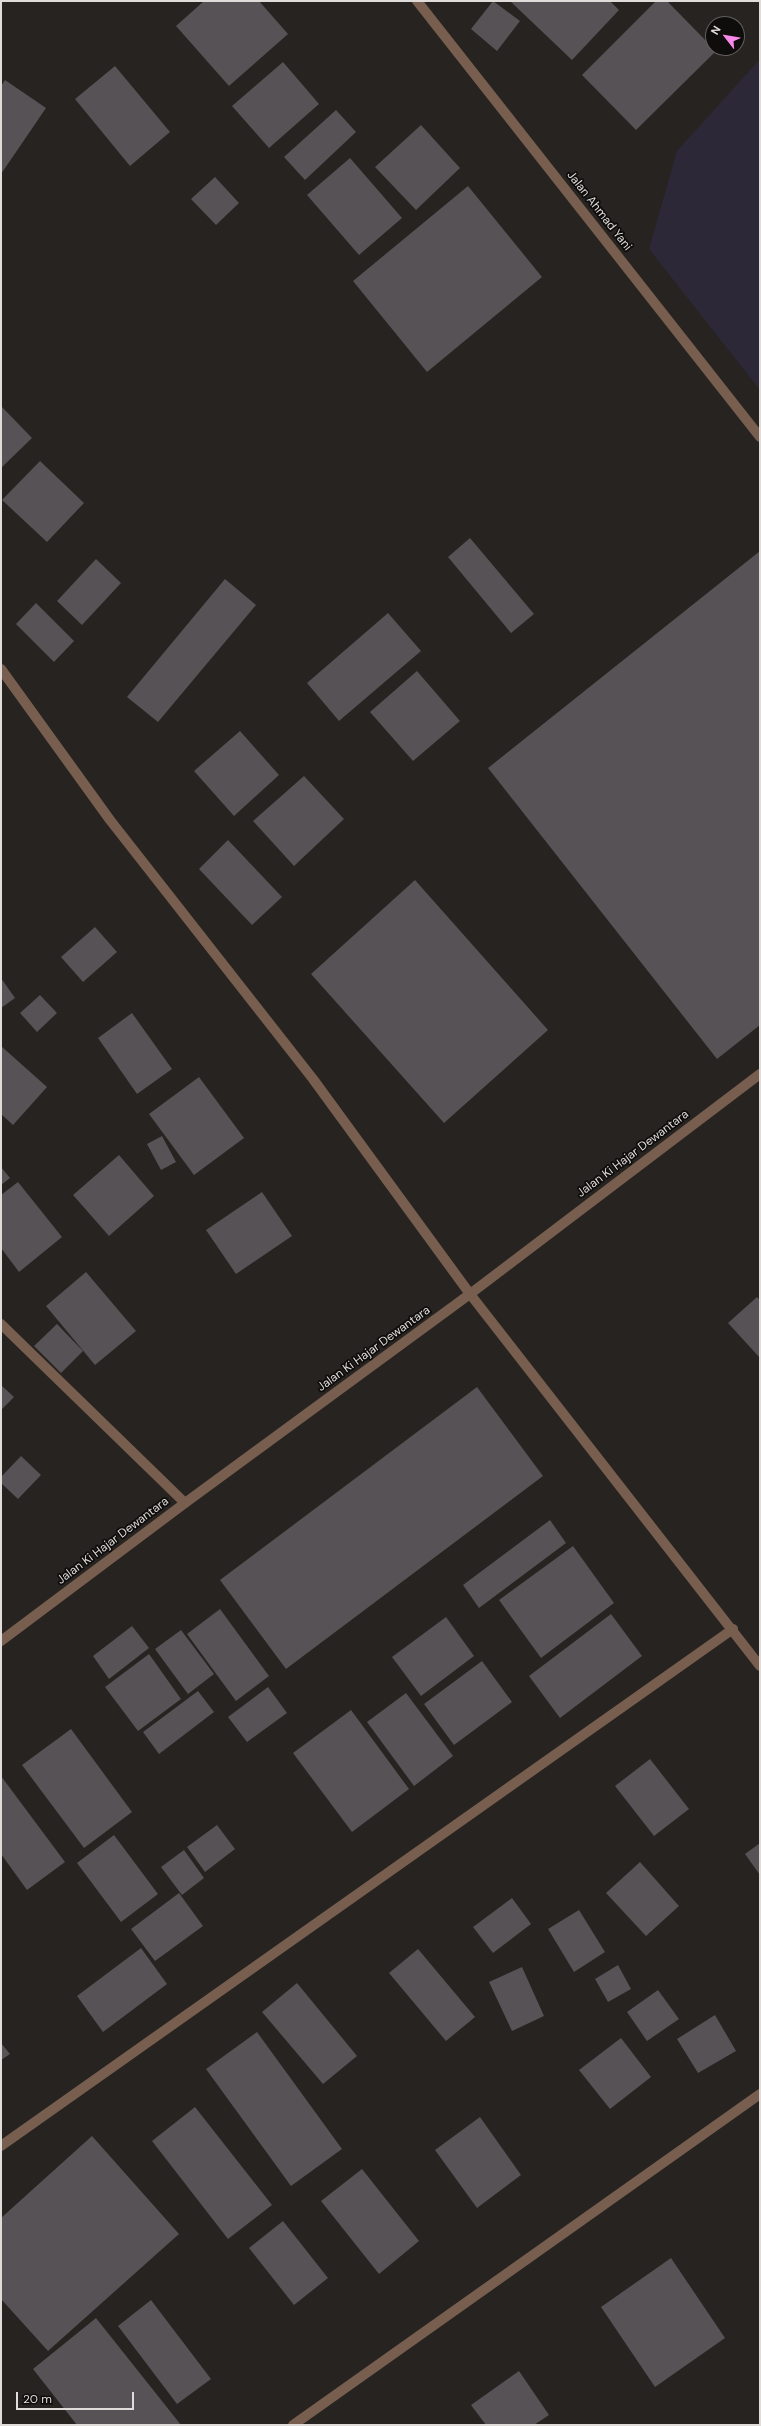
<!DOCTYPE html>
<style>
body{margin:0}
#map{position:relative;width:761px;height:2426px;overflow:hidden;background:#272320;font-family:"DM Sans",sans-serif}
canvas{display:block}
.frame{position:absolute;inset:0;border:2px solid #dfdcda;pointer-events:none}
.north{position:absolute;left:705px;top:16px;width:40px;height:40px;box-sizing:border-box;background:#0e0d0b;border:1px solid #62605e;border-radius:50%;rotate:301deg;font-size:11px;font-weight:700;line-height:16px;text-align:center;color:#dfdcda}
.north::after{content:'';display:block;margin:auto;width:14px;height:18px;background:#f888ea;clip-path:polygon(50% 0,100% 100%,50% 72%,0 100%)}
.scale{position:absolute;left:16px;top:2392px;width:118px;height:18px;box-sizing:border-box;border:2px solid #dfdcda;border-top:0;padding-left:5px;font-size:12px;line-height:14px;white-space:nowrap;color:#dfdcda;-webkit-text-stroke:3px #0e0d0b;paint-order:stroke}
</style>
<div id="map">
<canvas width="761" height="2426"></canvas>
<div class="frame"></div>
<div class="north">N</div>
<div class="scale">20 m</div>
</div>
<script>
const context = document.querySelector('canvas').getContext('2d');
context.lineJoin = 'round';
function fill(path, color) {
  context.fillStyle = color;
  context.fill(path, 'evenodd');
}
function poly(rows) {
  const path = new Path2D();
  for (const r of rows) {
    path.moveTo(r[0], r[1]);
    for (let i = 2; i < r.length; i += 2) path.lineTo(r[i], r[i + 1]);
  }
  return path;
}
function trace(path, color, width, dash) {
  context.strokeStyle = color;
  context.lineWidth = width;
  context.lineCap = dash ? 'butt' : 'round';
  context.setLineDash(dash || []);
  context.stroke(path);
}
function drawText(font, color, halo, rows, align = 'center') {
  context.font = font + ' "DM Sans",sans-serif';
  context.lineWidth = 3.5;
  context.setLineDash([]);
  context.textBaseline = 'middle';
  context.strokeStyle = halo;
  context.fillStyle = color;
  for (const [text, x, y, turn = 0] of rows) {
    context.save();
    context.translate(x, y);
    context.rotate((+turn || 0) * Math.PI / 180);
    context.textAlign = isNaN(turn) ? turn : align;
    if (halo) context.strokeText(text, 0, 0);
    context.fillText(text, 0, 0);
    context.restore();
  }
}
const education = poly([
 [760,59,760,390,649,249,677,151]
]);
const building = poly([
 [204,1,259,1,288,34,229,86,176,26],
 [493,1,520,21,497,51,471,29],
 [510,1,610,1,619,10,572,60],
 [656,1,667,1,716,51,636,130,582,75],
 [283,62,319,104,269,148,232,106],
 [115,66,170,132,130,166,75,99],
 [5,80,46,108,1,174,1,86],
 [336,110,356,132,305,180,284,157],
 [421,125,460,168,416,210,375,167],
 [350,158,402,218,359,255,307,195],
 [215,177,239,203,216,225,191,199],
 [468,186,542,277,427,372,353,281],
 [1,406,32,438,1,468],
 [40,461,84,503,47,542,2,500],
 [470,538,534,614,511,633,448,557],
 [760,551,760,1025,717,1059,488,768],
 [96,559,121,583,82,625,57,601],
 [225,579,256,605,158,722,127,697],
 [36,603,74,641,54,662,16,624],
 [388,613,421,651,339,721,307,683],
 [417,671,460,721,413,761,370,712],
 [240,731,279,775,234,816,194,771],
 [304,776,344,819,294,866,253,821],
 [228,840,282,897,252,925,199,869],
 [415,880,548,1030,444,1123,311,974],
 [95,927,117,952,83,982,61,957],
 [1,978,15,998,1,1008],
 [40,995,57,1013,37,1032,20,1013],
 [132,1013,172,1069,137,1094,98,1038],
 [1,1046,47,1087,13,1125,1,1114],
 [199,1077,244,1138,194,1175,149,1114],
 [162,1136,176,1162,161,1170,147,1144],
 [119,1155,154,1196,109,1236,73,1195],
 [1,1167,10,1178,1,1185],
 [18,1182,62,1237,19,1272,1,1248,1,1195],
 [262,1192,292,1236,236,1274,206,1230],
 [86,1272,136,1331,95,1365,46,1306],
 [757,1297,760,1300,760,1358,728,1323],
 [57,1324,83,1351,61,1373,34,1346],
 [1,1385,14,1397,1,1410],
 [477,1387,543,1476,286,1669,220,1580],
 [21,1456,41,1475,18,1499,1,1483,1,1477],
 [550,1520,566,1543,479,1608,463,1585],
 [573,1546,614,1603,541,1658,499,1600],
 [220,1609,269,1676,236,1701,187,1634],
 [611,1614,642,1656,560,1718,529,1676],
 [446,1617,474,1656,421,1696,392,1657],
 [132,1626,149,1648,109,1679,93,1656],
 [181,1630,214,1674,188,1694,155,1649],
 [149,1654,181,1699,138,1731,105,1687],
 [482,1661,512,1702,454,1745,424,1704],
 [268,1687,287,1713,247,1742,228,1717],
 [198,1691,214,1712,159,1754,143,1732],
 [406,1693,453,1756,414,1786,367,1722],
 [351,1710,409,1789,352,1832,293,1753],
 [71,1729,132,1812,84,1848,22,1765],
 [650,1759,689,1809,654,1836,615,1786],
 [1,1776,65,1862,27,1890,1,1854],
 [217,1825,235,1849,205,1872,187,1847],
 [114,1835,158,1894,121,1922,77,1863],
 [760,1843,760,1875,745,1854],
 [184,1850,204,1878,182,1895,161,1867],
 [640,1862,679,1906,646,1936,606,1893],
 [179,1893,203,1926,155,1961,131,1929],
 [512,1898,531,1924,493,1953,473,1927],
 [579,1910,605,1952,574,1972,548,1929],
 [141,1948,167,1984,103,2032,77,1996],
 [418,1949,475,2017,446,2041,389,1973],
 [618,1965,631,1989,608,2002,595,1979],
 [522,1967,544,2016,512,2031,489,1982],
 [297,1983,357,2056,323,2084,262,2012],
 [658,1990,679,2019,647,2041,627,2012],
 [715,2015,736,2051,698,2073,677,2039],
 [257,2032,342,2149,291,2186,206,2069],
 [621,2038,651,2077,610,2109,579,2070],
 [1,2043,10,2054,1,2060],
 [195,2107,272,2205,228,2239,152,2141],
 [480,2117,521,2175,477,2208,435,2150],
 [92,2136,179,2234,48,2351,1,2299,1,2218],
 [362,2169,419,2241,379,2274,321,2201],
 [283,2221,328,2278,294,2305,249,2248],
 [671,2258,725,2338,655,2387,601,2307],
 [151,2300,211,2379,177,2404,118,2326],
 [96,2318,181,2425,77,2425,33,2369],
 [519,2371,549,2415,534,2425,486,2425,471,2405]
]);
const minor = poly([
 [1,669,110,820,313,1079,470,1294,760,1666],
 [1,1324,185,1503],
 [1,2146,733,1629],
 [293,2425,760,2094]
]);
const tertiary = poly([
 [417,1,760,437],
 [1,1641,185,1503,470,1294,760,1074]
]);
const streetNames = [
 ["Jalan Ahmad Yani",599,211,52],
 ["Jalan Ki Hajar Dewantara",633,1154,-37],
 ["Jalan Ki Hajar Dewantara",374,1349,-36],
 ["Jalan Ki Hajar Dewantara",113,1541,-37]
];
fill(education, '#2d2838');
fill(building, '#565256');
trace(minor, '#775e4e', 10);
trace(tertiary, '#775e4e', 10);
drawText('12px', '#dfdcda', '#0e0d0b', streetNames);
</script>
